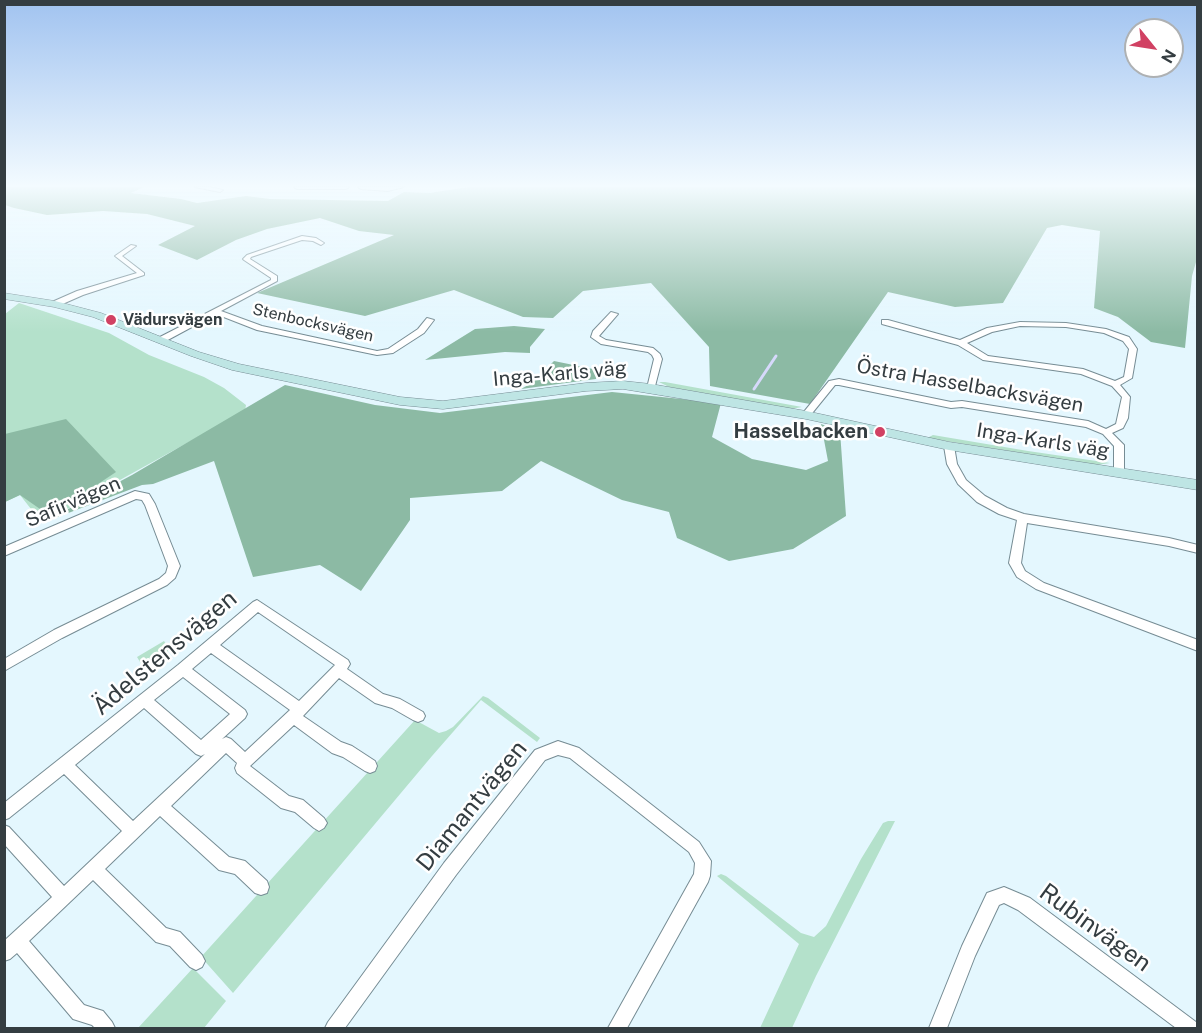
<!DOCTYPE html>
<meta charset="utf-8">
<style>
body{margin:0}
#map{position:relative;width:1202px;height:1033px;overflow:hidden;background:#e4f7fe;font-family:"Public Sans",sans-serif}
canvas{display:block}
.frame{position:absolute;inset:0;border:6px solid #343d41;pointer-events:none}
.north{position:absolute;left:1124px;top:18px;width:60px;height:60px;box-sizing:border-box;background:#fff;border:2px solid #aeb1b3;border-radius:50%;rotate:120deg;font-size:16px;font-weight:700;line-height:24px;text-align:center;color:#343d41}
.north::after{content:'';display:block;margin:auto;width:21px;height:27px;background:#d14163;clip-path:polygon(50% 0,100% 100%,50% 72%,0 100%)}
</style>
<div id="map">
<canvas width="1202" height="1033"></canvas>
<div class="frame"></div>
<div class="north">N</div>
</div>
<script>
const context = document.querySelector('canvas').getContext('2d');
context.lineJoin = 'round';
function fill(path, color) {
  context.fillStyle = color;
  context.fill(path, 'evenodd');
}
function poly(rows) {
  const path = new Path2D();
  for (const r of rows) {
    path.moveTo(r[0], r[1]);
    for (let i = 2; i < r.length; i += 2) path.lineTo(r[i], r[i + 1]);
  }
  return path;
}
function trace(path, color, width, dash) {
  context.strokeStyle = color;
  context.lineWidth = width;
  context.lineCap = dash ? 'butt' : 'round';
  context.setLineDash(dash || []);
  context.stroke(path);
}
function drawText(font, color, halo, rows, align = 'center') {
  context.font = font + ' "Public Sans",sans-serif';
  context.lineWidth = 5;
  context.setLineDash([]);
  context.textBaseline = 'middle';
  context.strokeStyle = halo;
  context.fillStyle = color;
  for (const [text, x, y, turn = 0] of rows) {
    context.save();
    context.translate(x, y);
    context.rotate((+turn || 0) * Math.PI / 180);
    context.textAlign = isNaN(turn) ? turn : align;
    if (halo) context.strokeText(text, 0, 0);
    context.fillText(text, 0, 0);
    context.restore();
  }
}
const green = poly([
 [19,303,109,333,149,355,204,377,224,388,246,405,245,411,42,523,20,495,5,502,5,314],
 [659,382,665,382,802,407,791,409,669,387],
 [933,435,1028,451,1110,463,1096,465,927,438],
 [164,641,170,650,143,667,137,657],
 [483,696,488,698,540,738,537,742,481,700,432,756,233,993,201,957,415,720,439,733,446,731,453,727],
 [888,821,895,821,816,976,792,1028,760,1028,799,944,717,876,721,874,726,876,801,933,814,937,826,926,861,859,883,823],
 [193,968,226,1001,204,1028,138,1028]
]);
const forest = poly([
 [5,187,144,187,131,193,181,199,197,203,246,196,270,199,388,201,404,192,430,193,468,187,1197,187,1198,255,1192,276,1185,348,1151,342,1118,317,1094,308,1100,231,1062,225,1047,228,1003,303,955,307,888,292,810,404,710,386,709,347,651,283,583,291,553,318,523,317,454,290,365,316,257,293,394,235,359,231,320,218,267,229,236,240,197,260,158,245,195,226,147,214,103,211,47,215,14,208,5,205],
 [514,326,545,329,530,347,530,353,505,352,425,360,475,329],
 [554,361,598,370,596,379,521,389,532,383],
 [285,385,375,405,440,413,612,392,721,403,712,437,752,459,806,470,828,461,821,424,840,431,846,516,793,549,729,561,677,538,669,512,622,500,541,461,502,491,410,498,410,520,361,591,320,565,253,577,214,461,153,484,142,485,42,523,132,475],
 [66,419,116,472,50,516,20,495,5,502,5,434]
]);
const stream = poly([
 [754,389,776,356]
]);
const street = poly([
 [195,187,210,187,223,190,220,192,195,187],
 [294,187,349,187,346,189,297,189,294,187],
 [358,187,404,187,388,191,361,189,358,187],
 [302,236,316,238,324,243,321,245,313,241,302,240,251,257,250,259,277,276,277,281,221,311,262,326,377,351,388,349,418,329,427,318,434,320,424,333,393,353,377,355,257,330,216,314,164,342,158,342,158,338,271,280,271,278,244,260,243,259,247,255,302,236],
 [131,245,136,246,122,256,144,273,144,275,83,295,58,306,52,306,52,302,77,291,137,273,115,256,131,245],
 [611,312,618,314,599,336,606,340,653,348,660,354,662,359,654,390,651,391,647,388,654,359,652,355,648,352,601,344,591,337,593,331,611,312],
 [882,320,888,320,960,340,987,328,1020,322,1066,323,1106,329,1129,337,1137,349,1132,378,1120,385,1130,397,1128,418,1123,428,1112,433,1124,445,1124,473,1122,475,1116,475,1114,473,1114,446,1103,434,1086,427,962,407,951,408,839,385,835,385,809,417,803,417,802,415,803,413,829,381,839,379,951,402,962,401,1088,421,1106,429,1116,424,1122,397,1112,386,1081,374,983,360,958,345,882,324,882,320],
 [1020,326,1066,327,1104,333,1123,341,1129,349,1124,377,1115,381,1083,369,988,356,967,343,992,332,1020,326],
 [949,443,954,446,957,464,966,480,985,496,1007,508,1024,514,1169,538,1198,545,1198,553,1169,546,1027,523,1021,563,1025,571,1044,583,1198,640,1198,651,1036,589,1017,577,1009,563,1017,520,999,514,977,502,958,484,947,464,944,446,949,443],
 [135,491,149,494,155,504,180,566,175,578,167,585,62,638,4,671,4,659,54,630,159,579,166,573,168,566,145,505,142,500,136,499,4,556,4,547,135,491],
 [257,600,348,660,350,664,347,669,383,694,400,699,423,712,425,716,423,720,418,722,413,720,392,708,375,703,339,678,303,716,341,742,352,746,375,761,377,766,375,771,370,773,365,771,343,757,332,753,294,725,250,766,289,796,303,800,324,818,327,823,324,828,319,831,314,828,295,812,281,808,237,773,235,768,237,763,226,753,171,806,229,857,245,861,267,881,269,887,267,893,261,895,255,893,235,874,219,870,160,816,105,869,166,928,180,932,202,955,205,961,202,967,196,970,190,967,170,946,156,942,93,880,29,941,84,1005,103,1011,112,1022,115,1028,95,1028,92,1025,73,1019,17,953,10,959,4,961,4,941,52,897,4,844,4,825,9,827,64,886,122,831,64,774,9,818,4,820,4,803,178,665,253,602,257,600],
 [258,612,335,665,299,701,220,645,258,612],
 [211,653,290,710,245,752,231,739,226,737,222,739,245,718,247,714,245,710,192,669,211,653],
 [183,677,230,714,201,740,154,700,183,677],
 [144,708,196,754,201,756,205,754,133,821,75,765,144,708],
 [558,741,579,748,699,842,711,861,710,876,708,882,627,1028,608,1028,694,874,695,863,689,852,570,758,558,755,545,760,456,875,345,1028,325,1028,328,1022,444,863,535,750,558,741],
 [1004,887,1030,898,1196,1022,1198,1028,1176,1028,1018,910,1004,903,999,905,975,956,947,1028,929,1028,962,946,987,893,1004,887]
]);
const secondary = poly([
 [4,293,55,301,101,313,199,352,239,364,400,397,443,401,586,383,623,381,651,384,806,411,949,442,1198,480,1198,490,949,450,806,419,623,389,586,391,443,409,400,405,232,370,191,356,93,317,54,307,4,299,4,293]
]);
const markers = [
 [111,320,6,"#d14163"],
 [880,432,6,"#d14163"]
];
const farPoinames = [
 ["Vädursvägen",123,320]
];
const farStreetnames = [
 ["Stenbocksvägen",313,323,13]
];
const streetNames = [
 ["Inga-Karls väg",560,374,-5],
 ["Östra Hasselbacksvägen",970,386,10],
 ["Inga-Karls väg",1043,441,9],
 ["Safirvägen",73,502,-23]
];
const poiNames = [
 ["Hasselbacken",868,432]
];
const nearStreetnames = [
 ["Ädelstensvägen",165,653,-40],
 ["Diamantvägen",472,806,-51],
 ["Rubinvägen",1095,928,36]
];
fill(green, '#b4e1cb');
fill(forest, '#8cbaa4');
trace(stream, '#d6d9fb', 3);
trace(street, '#768c94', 2);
trace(secondary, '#768c94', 1);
fill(street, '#fff');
fill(secondary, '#bee5e4');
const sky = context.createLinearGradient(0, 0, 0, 332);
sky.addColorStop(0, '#a1c3f0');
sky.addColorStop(0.56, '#f3fbff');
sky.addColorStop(1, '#f3fbff00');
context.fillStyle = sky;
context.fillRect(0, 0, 1202, 332);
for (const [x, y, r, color] of markers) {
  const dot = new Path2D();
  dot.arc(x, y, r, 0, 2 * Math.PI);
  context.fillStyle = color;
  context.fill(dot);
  trace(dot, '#fff', 2);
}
drawText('bold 16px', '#343d41', '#fff', farPoinames, 'left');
drawText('16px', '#343d41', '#fff', farStreetnames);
drawText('20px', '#343d41', '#fff', streetNames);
drawText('bold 20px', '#343d41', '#fff', poiNames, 'right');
drawText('24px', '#343d41', '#fff', nearStreetnames);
</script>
